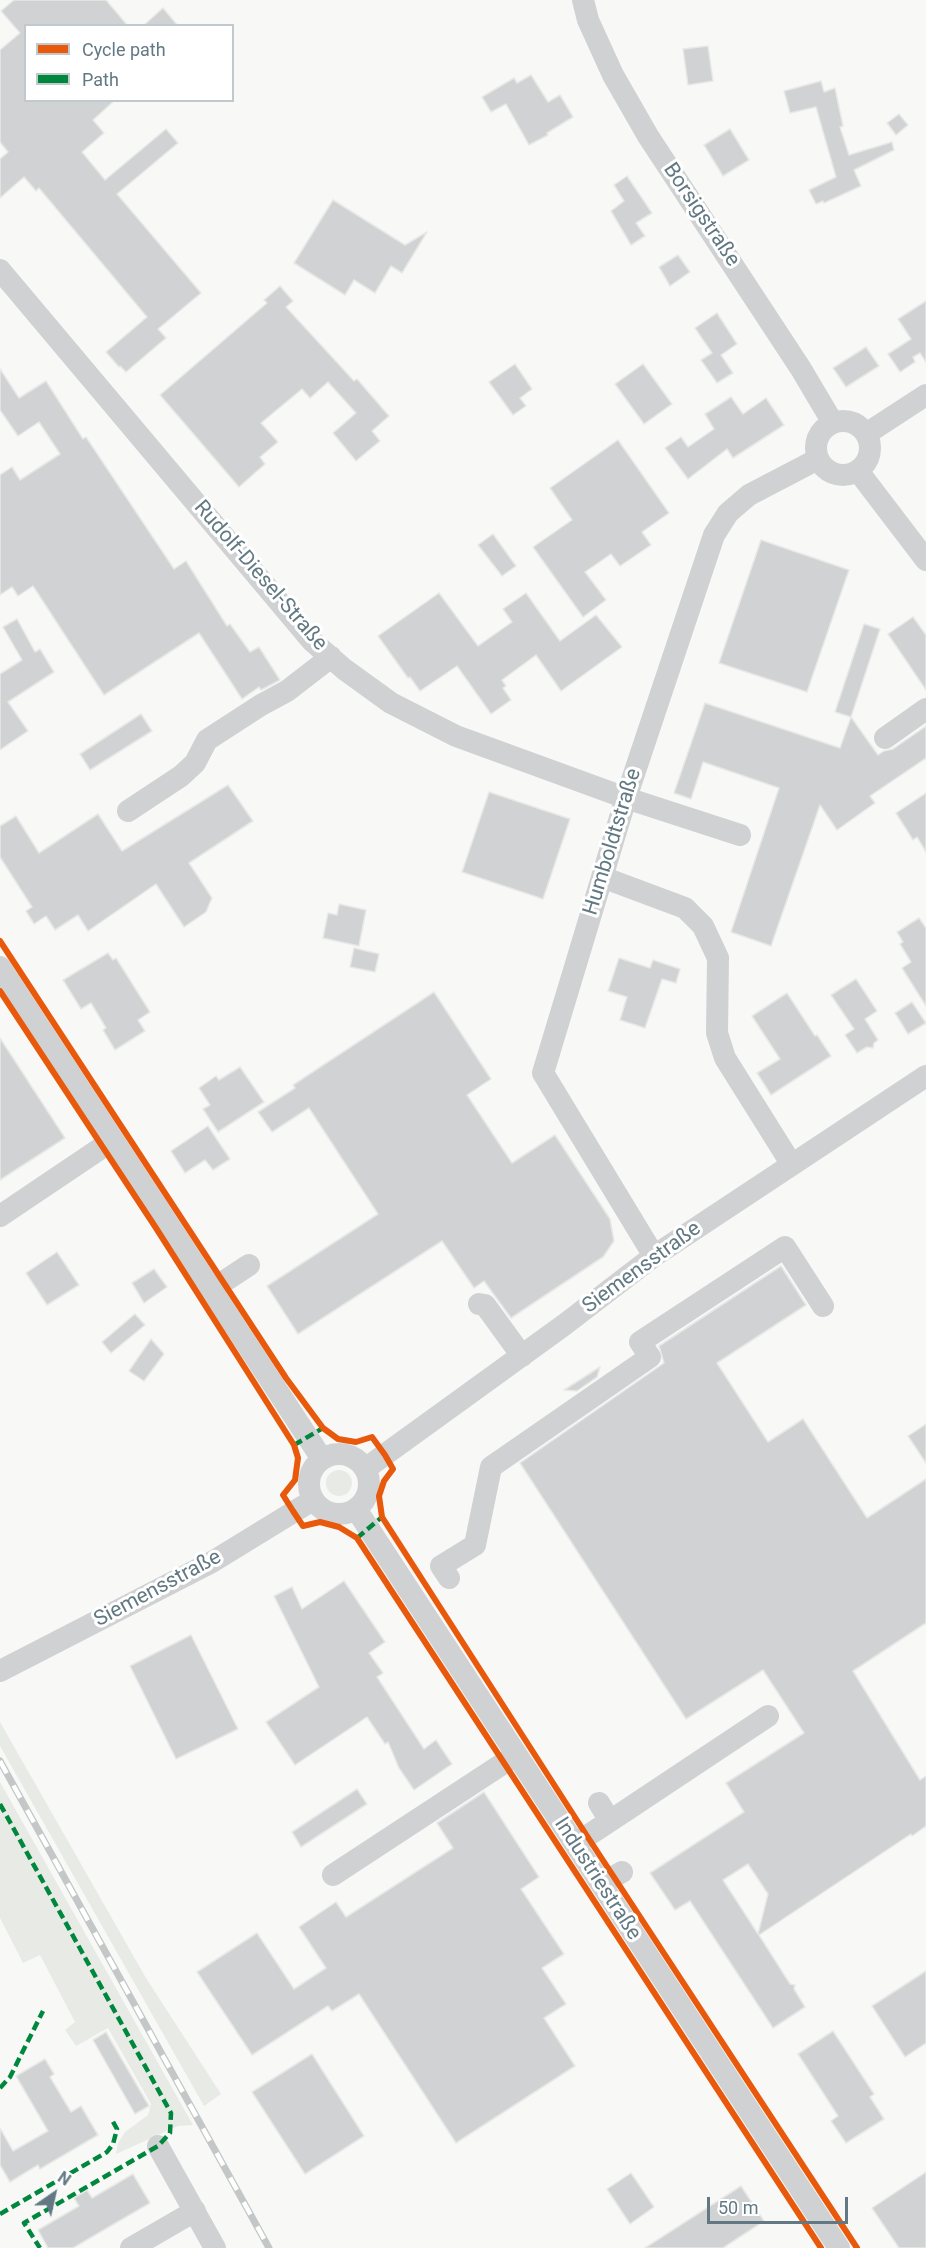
<!DOCTYPE html>
<meta charset="utf-8">
<style>
body{margin:0}
#map{position:relative;width:926px;height:2248px;overflow:hidden;background:#f8f8f7;font-family:Roboto,sans-serif}
canvas{display:block}
.legend{position:absolute;left:24px;top:24px;width:210px;height:78px;box-sizing:border-box;background:#fff;border:2px solid #c0c9cd;margin:0;padding:8px 10px;list-style:none;font-size:18px;color:#627983}
.legend li{display:flex;align-items:center;gap:12px;height:30px}
.legend b{width:30px;border:2px solid #c0c9cd}
.north{position:absolute;left:24px;top:2164px;width:60px;height:60px;-webkit-text-stroke:4px #fff;paint-order:stroke;rotate:34deg;font-size:16px;font-weight:700;line-height:24px;text-align:center;color:#627983}
.north::after{content:'';display:block;margin:auto;width:21px;height:27px;background:#627983;clip-path:polygon(50% 0,100% 100%,50% 72%,0 100%)}
.scale{position:absolute;left:707px;top:2197px;width:141px;height:27px;box-sizing:border-box;border:3px solid #627983;border-top:0;padding-left:8px;font-size:18px;line-height:21px;white-space:nowrap;color:#627983;-webkit-text-stroke:4px #fff;paint-order:stroke}
</style>
<div id="map">
<canvas width="926" height="2248"></canvas>
<ul class="legend">
<li><b style="height:8px;background:#e8590c"></b>Cycle path</li>
<li><b style="height:8px;background:#00873e"></b>Path</li>
</ul>
<div class="north">N</div>
<div class="scale">50 m</div>
</div>
<script>
const context = document.querySelector('canvas').getContext('2d');
context.lineJoin = 'round';
function fill(path, color) {
  context.fillStyle = color;
  context.fill(path, 'evenodd');
}
function poly(rows) {
  const path = new Path2D();
  for (const r of rows) {
    if (r.length === 3) {
      path.moveTo(r[0] + r[2], r[1]);
      path.arc(r[0], r[1], r[2], 0, 2 * Math.PI);
      continue;
    }
    path.moveTo(r[0], r[1]);
    for (let i = 2; i < r.length; i += 2) path.lineTo(r[i], r[i + 1]);
  }
  return path;
}
function trace(path, color, width, dash) {
  context.strokeStyle = color;
  context.lineWidth = width;
  context.lineCap = dash ? 'butt' : 'round';
  context.setLineDash(dash || []);
  context.stroke(path);
}
function drawText(font, color, halo, rows, align = 'center') {
  context.font = font + ' Roboto,sans-serif';
  context.lineWidth = 6;
  context.setLineDash([]);
  context.textBaseline = 'middle';
  context.strokeStyle = halo;
  context.fillStyle = color;
  for (const [text, x, y, turn = 0] of rows) {
    context.save();
    context.translate(x, y);
    context.rotate((+turn || 0) * Math.PI / 180);
    context.textAlign = isNaN(turn) ? turn : align;
    if (halo) context.strokeText(text, 0, 0);
    context.fillText(text, 0, 0);
    context.restore();
  }
}
const green = poly([
 [339,1483,13],
 [0,1722,146,1978,221,2094,204,2106,0,1746],
 [0,1782,193,2125,178,2126,116,2154,118,2143,125,2132,148,2115,151,2104,108,2028,76,2046,65,2030,75,2022,40,1955,23,1963,0,1918]
]);
const building = poly([
 [14,0,106,0,128,26,26,26,26,100,115,100,93,120,104,133,82,152,105,180,166,129,178,143,117,194,201,293,158,329,166,338,126,372,120,366,119,367,106,352,147,317,39,188,36,191,24,177,0,198,0,159,8,152,0,142,0,50,20,33,1,11,14,0],
 [163,8,178,26,143,26,163,8],
 [708,46,713,81,688,85,683,49,708,46],
 [531,75,548,102,560,95,573,117,547,133,548,135,529,145,506,104,491,112,482,97,514,78,517,83,531,75],
 [821,81,824,92,835,88,843,126,840,127,849,155,892,142,894,150,854,170,861,186,824,203,823,201,816,204,809,190,836,177,816,107,790,113,784,91,821,81],
 [899,114,908,125,896,135,887,123,899,114],
 [730,129,749,160,723,176,704,145,730,129],
 [627,176,652,213,636,223,645,236,631,245,611,211,624,201,614,185,627,176],
 [333,200,405,245,427,232,402,273,391,266,375,293,354,280,345,295,294,263,333,200],
 [678,255,690,272,670,286,659,267,678,255],
 [280,286,293,301,286,307,354,381,357,379,389,416,372,431,380,441,356,461,333,433,356,413,328,382,310,398,302,389,261,423,278,442,260,457,265,464,239,487,160,395,267,303,264,300,280,286],
 [926,301,926,362,920,353,913,357,915,362,900,372,888,354,911,339,898,319,926,301],
 [717,313,737,344,721,355,733,373,717,383,701,360,712,353,695,328,717,313],
 [866,347,879,366,846,387,833,368,866,347],
 [515,364,532,389,520,398,526,406,513,415,489,382,515,364],
 [643,364,672,404,644,424,615,384,643,364],
 [0,369,19,398,46,381,83,439,86,437,174,569,186,561,227,626,230,624,250,652,259,647,280,680,261,690,259,687,242,699,199,633,104,695,33,586,18,596,12,587,0,595,0,475,12,467,20,480,60,454,39,422,18,436,0,410,0,369],
 [731,397,743,414,766,398,784,425,733,458,727,449,688,479,665,448,681,437,688,447,714,429,705,414,731,397],
 [618,440,669,513,642,532,651,545,620,566,611,554,585,572,606,600,583,617,533,547,572,520,550,488,618,440],
 [493,534,516,566,502,576,478,545,493,534],
 [761,540,849,570,807,692,719,663,761,540],
 [439,593,478,646,512,622,503,609,526,593,560,641,596,615,622,647,561,691,536,655,502,680,506,686,503,688,511,700,491,714,457,666,420,691,410,677,408,678,378,636,439,593],
 [913,617,926,635,926,690,888,634,913,617],
 [17,619,35,652,40,649,54,672,8,702,28,731,0,750,0,674,22,660,3,627,17,619],
 [864,624,880,629,851,717,878,755,884,751,893,749,926,726,926,758,870,796,875,803,837,830,820,805,771,946,731,932,779,788,703,762,691,799,674,793,705,703,840,748,851,717,835,712,864,624],
 [141,714,152,731,90,770,80,754,141,714],
 [228,785,253,821,189,863,212,898,206,912,184,927,156,884,88,931,78,915,55,930,46,916,34,924,26,911,32,907,0,857,0,826,16,816,39,853,98,814,122,851,228,785],
 [489,792,570,819,543,899,462,872,489,792],
 [926,793,926,852,917,837,913,840,896,813,926,793],
 [339,904,366,910,359,946,323,938,328,913,337,915,339,904],
 [919,918,926,928,926,1006,902,968,911,962,900,944,903,942,897,932,919,918],
 [354,948,379,954,375,972,350,967,354,948],
 [108,953,113,960,116,958,150,1012,138,1020,145,1031,115,1050,103,1030,106,1028,91,1003,81,1009,63,980,108,953],
 [619,958,650,968,653,960,680,969,676,983,662,979,645,1028,620,1020,627,997,608,991,619,958],
 [856,979,877,1011,865,1019,878,1040,874,1043,873,1048,867,1047,857,1053,845,1035,854,1029,831,995,856,979],
 [434,992,491,1079,467,1095,512,1163,555,1135,610,1219,614,1241,603,1257,511,1318,484,1281,474,1288,442,1241,298,1334,267,1286,378,1214,309,1108,272,1132,258,1112,295,1088,293,1085,434,992],
 [787,993,815,1036,817,1035,831,1056,771,1095,757,1073,780,1059,752,1016,787,993],
 [912,1002,926,1023,908,1034,895,1013,912,1002],
 [0,1038,65,1138,0,1180,0,1038],
 [240,1067,264,1102,218,1132,203,1109,210,1105,199,1088,216,1076,219,1080,240,1067],
 [208,1126,230,1159,213,1170,205,1160,185,1173,171,1151,208,1126],
 [57,1252,79,1285,47,1305,26,1273,57,1252],
 [781,1266,806,1305,717,1363,768,1442,803,1419,867,1518,926,1479,926,1623,853,1671,920,1780,926,1776,926,1826,912,1836,911,1834,759,1935,790,1984,795,1985,794,1989,805,2007,773,2028,690,1901,675,1910,650,1873,744,1812,726,1783,804,1733,763,1670,686,1719,520,1463,664,1363,659,1346,781,1266],
 [748,1864,768,1894,758,1934,723,1880,748,1864],
 [154,1269,167,1287,144,1303,132,1283,154,1269],
 [135,1314,145,1325,111,1353,102,1342,135,1314],
 [151,1339,164,1354,144,1381,129,1371,151,1339],
 [600,1367,597,1377,577,1391,564,1390,600,1367],
 [926,1424,926,1463,908,1436,926,1424],
 [344,1581,385,1642,369,1653,383,1673,377,1677,424,1749,436,1740,452,1764,414,1790,399,1768,388,1742,385,1744,367,1717,295,1765,266,1722,319,1687,274,1596,292,1587,302,1609,344,1581],
 [191,1635,238,1729,176,1759,130,1666,191,1635],
 [357,1789,367,1804,301,1847,292,1832,357,1789],
 [484,1792,539,1877,521,1889,564,1954,542,1968,566,2004,544,2018,575,2066,456,2143,359,1994,332,2011,328,2006,252,2055,197,1972,257,1933,294,1989,326,1968,299,1927,336,1902,346,1917,453,1848,437,1823,484,1792],
 [926,1971,926,2043,905,2057,872,2006,926,1971],
 [833,2031,874,2094,870,2097,884,2119,846,2143,831,2121,838,2116,798,2054,833,2031],
 [106,2032,149,2106,135,2114,93,2040,106,2032],
 [312,2054,364,2136,305,2174,252,2092,312,2054],
 [45,2059,54,2074,50,2077,71,2112,81,2106,98,2135,40,2169,38,2165,10,2182,0,2165,0,2128,13,2151,48,2131,16,2076,45,2059],
 [926,2172,926,2248,899,2248,872,2208,926,2172],
 [631,2173,654,2207,630,2224,607,2189,631,2173],
 [133,2174,150,2203,73,2248,48,2248,38,2230,79,2206,74,2198,87,2190,92,2198,133,2174],
 [741,2186,764,2221,723,2248,645,2248,741,2186]
]);
const minor = poly([
 [583,0,588,20,613,75,648,136,801,369,833,423],
 [0,270,312,641,344,669,391,703,456,736,626,798,740,835],
 [843,448,27],
 [866,434,926,395],
 [858,471,926,560],
 [885,738,926,709],
 [128,811,181,776,195,763,207,740,261,705,287,691,331,657],
 [602,877,685,908,703,926,718,958,717,1033,725,1058,792,1165],
 [0,967,322,1459],
 [0,1216,113,1140],
 [654,1256,543,1073,626,798,714,535,728,513,749,495,818,459],
 [211,1290,249,1265],
 [479,1304,485,1305,522,1356],
 [339,1484,30],
 [365,1469,564,1325,654,1256,926,1076],
 [356,1509,839,2248],
 [449,1578,441,1566,475,1545,491,1467,650,1357,640,1342,785,1247,823,1306],
 [0,1671,212,1562,313,1500],
 [610,1821,768,1716],
 [575,1844,610,1821,599,1803],
 [333,1875,516,1755],
 [601,1884,622,1872],
 [158,2146,215,2248],
 [131,2248,195,2211]
]);
const rail = poly([
 [0,1761,269,2248]
]);
const quiet = poly([
 [294,1445,323,1428],
 [357,1538,382,1517],
 [0,1804,171,2113,170,2133,158,2146,24,2223,40,2248],
 [0,2088,10,2077,43,2011],
 [0,2214,107,2152,113,2144,117,2129,111,2118]
]);
const cycleway = poly([
 [0,941,286,1378,323,1428,338,1439,356,1442,372,1437,385,1455,393,1469,384,1481,379,1496,382,1517,587,1836,857,2248],
 [0,991,156,1228,294,1445,298,1458,295,1480,283,1495,293,1511,303,1526,320,1522,339,1527,357,1538,821,2248]
]);
const streetNames = [
 ["Borsigstraße",701,215,56],
 ["Rudolf-Diesel-Straße",260,576,49],
 ["Humboldtstraße",613,842,-73],
 ["Siemensstraße",642,1268,-36],
 ["Siemensstraße",158,1589,-28],
 ["Industriestraße",597,1879,57]
];
fill(green, '#e8ebe5');
fill(building, '#d0d2d3');
trace(building, '#e8e8e6', 1.5);
trace(minor, '#d0d1d2', 22);
trace(rail, '#c4c7c7', 7);
trace(rail, '#fff', 4.5, [14]);
trace(quiet, '#00873e', 4.5, [9, 4.5]);
trace(cycleway, '#e8590c', 6);
drawText('21px', '#627983', '#fff', streetNames);
</script>
